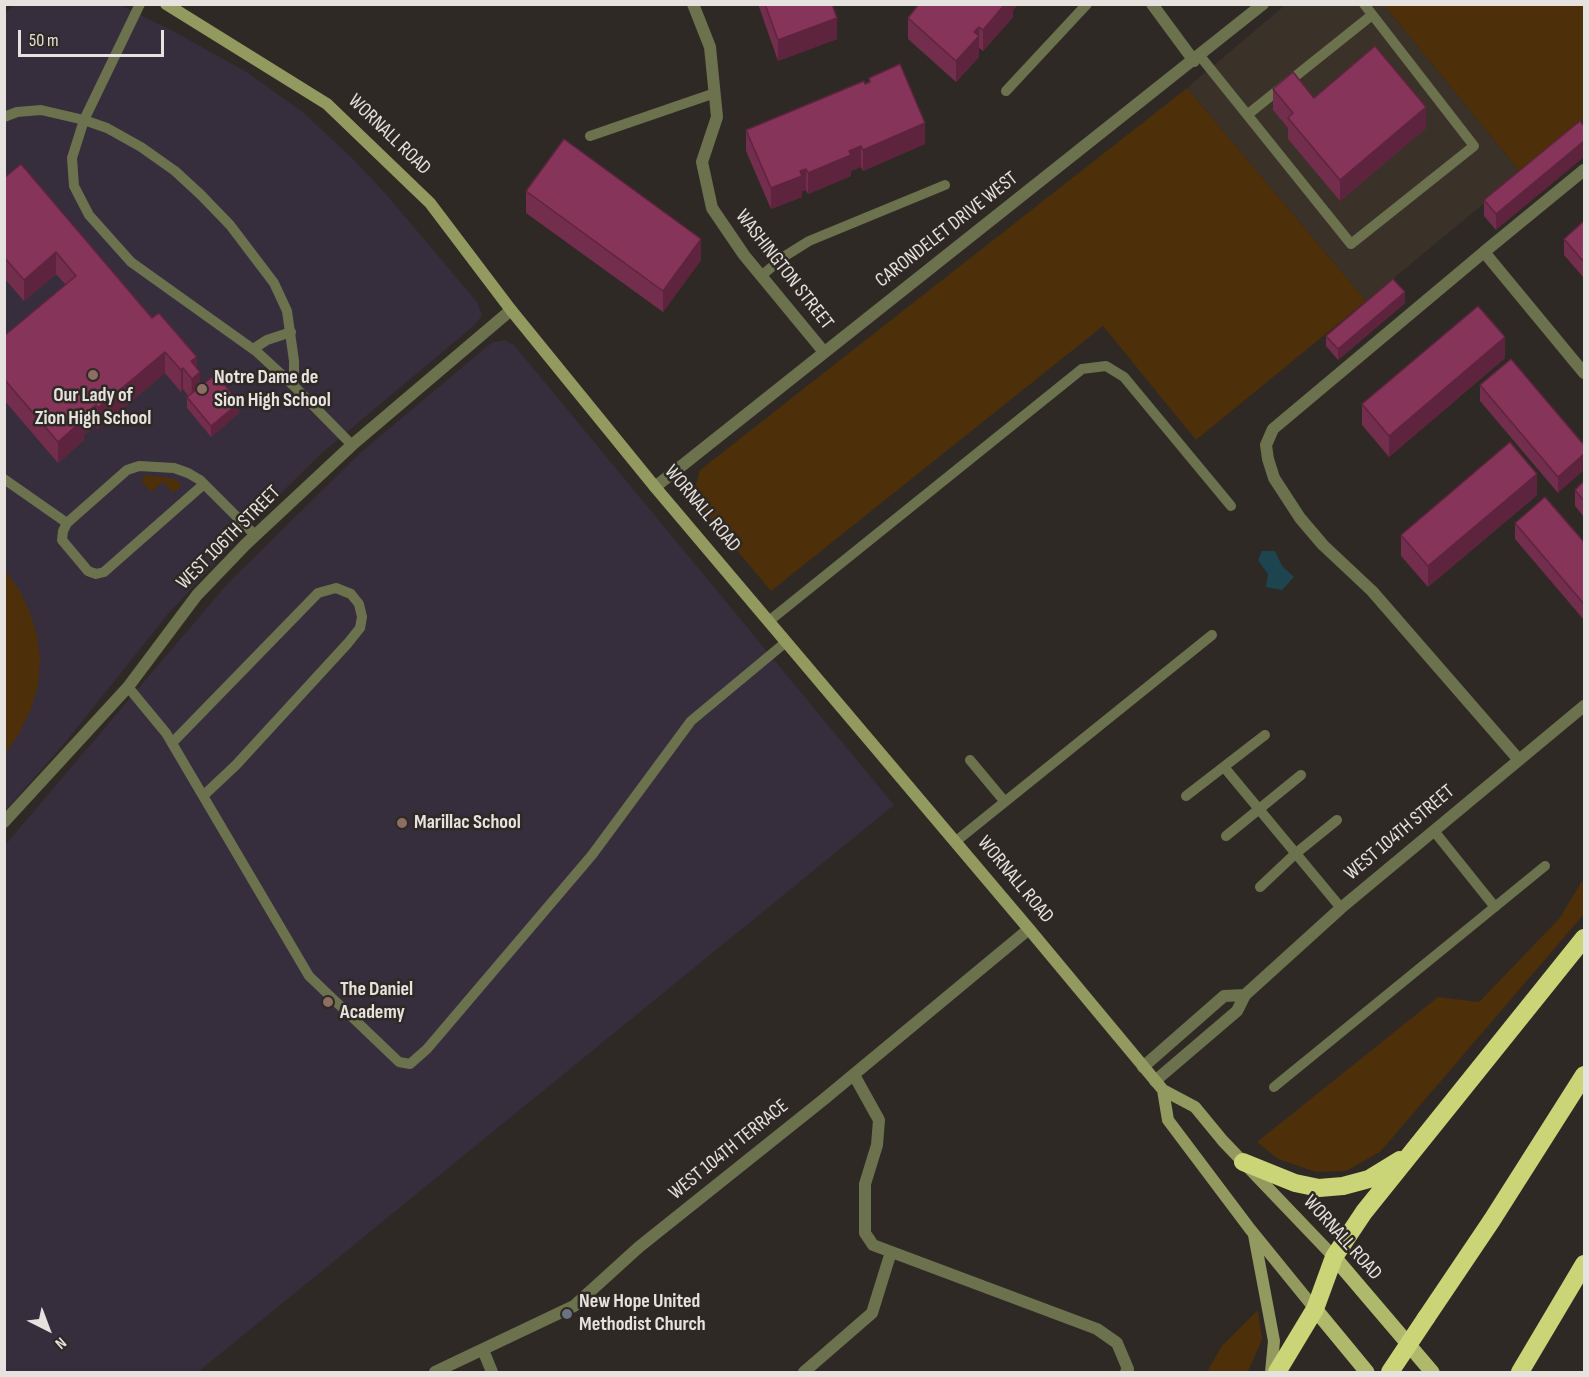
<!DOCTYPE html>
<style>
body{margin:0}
#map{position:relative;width:1589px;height:1377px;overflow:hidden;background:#2e2924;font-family:"Sofia Sans Condensed",sans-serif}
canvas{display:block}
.frame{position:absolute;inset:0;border:6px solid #e5e2df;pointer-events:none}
.north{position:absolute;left:18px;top:1299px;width:60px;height:60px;-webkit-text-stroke:4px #2e2924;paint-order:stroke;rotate:138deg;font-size:16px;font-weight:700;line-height:24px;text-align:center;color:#e5e2df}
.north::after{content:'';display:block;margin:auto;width:21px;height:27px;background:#e5e2df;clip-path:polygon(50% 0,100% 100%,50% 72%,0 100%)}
.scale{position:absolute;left:18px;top:30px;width:146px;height:27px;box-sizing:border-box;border:3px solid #e5e2df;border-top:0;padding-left:8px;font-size:18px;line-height:21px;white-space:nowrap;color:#e5e2df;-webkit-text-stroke:4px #2e2924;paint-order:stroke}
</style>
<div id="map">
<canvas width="1589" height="1377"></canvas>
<div class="frame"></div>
<div class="north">N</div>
<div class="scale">50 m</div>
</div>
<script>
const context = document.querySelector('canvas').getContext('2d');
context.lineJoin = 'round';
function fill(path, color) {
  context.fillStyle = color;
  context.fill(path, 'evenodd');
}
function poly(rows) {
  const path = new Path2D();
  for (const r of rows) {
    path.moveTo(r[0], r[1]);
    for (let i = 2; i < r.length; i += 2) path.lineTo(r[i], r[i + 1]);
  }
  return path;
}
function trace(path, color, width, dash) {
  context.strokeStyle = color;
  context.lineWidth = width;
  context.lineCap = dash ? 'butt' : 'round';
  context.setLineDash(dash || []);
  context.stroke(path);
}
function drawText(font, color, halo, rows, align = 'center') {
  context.font = font + ' "Sofia Sans Condensed",sans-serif';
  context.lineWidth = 5;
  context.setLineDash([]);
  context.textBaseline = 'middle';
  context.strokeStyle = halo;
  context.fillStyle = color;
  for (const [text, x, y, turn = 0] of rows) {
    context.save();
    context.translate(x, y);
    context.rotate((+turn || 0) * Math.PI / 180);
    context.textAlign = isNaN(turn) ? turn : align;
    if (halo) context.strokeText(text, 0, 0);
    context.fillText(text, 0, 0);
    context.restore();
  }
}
const built = poly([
 [1285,5,1384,5,1521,173,1366,301,1187,88]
]);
const education = poly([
 [14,5,120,5,173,31,245,71,304,113,354,160,386,194,477,302,482,315,476,324,322,453,266,508,168,614,64,744,5,811,5,13],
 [504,340,514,345,894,805,198,1372,5,1372,5,845,228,583,359,454,491,343]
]);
const green = poly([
 [1384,5,1584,5,1584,120,1521,173],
 [1187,88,1366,301,1196,440,1103,326,771,591,704,511,694,490,700,470],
 [145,475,171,478,179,482,181,487,173,493,163,482,151,492,141,481],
 [5,570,20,591,29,610,37,635,40,659,38,685,31,709,20,732,5,754],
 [1584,878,1584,914,1380,1152,1346,1171,1316,1172,1278,1159,1257,1142,1438,997,1479,1002,1559,919],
 [1258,1310,1262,1339,1248,1372,1207,1372,1221,1347]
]);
const water = poly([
 [1262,551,1275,551,1282,566,1294,577,1282,590,1266,587,1268,574,1258,560]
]);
const service = poly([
 [140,4,84,120,72,158,74,186,89,215,131,262,257,352,294,386,352,445],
 [1200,56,1351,244,1474,146,1364,4],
 [1006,91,1087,4],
 [1247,115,1372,15],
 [4,117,17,112,41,110,84,120,107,128,141,147,175,171,201,195,230,225,274,283,287,311,294,361,294,386],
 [590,136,715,93],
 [761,276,785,256,809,241,945,185],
 [253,349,267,340,291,332],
 [4,479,67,523],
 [204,484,104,572,96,574,88,571,62,540,63,531,67,523,127,470,139,466,174,468,188,473,200,480,255,535],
 [769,621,1082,369,1106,366,1124,377,1231,506],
 [128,687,166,733,309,976,399,1062,410,1064,427,1049,592,855,691,721,786,642],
 [172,743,318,593,336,588,351,594,359,604,362,617,360,628,348,643,236,765,203,796],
 [970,760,1005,802],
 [1224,767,1341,908],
 [1186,796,1265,735],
 [1434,831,1495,907],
 [1226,836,1301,775],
 [955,842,1212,635],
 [1260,887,1295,854,1337,820],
 [1274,1087,1545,866]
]);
const minor = poly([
 [693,4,710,47,717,117,702,162,712,208,744,255,824,352],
 [1152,4,1194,61],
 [1584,170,1484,252,1584,373],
 [1484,252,1273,429,1266,445,1268,459,1274,478,1300,518,1323,545,1372,591,1519,760],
 [4,822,128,687,197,595,246,544,352,445,511,310],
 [1143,1067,1224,996,1245,995],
 [854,1075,879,1120,877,1145,865,1184,865,1233,873,1245,1097,1329,1117,1343,1128,1369,1126,1372],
 [1155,1081,1237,1011,1245,995,1341,908,1584,706],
 [483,1350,492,1372],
 [435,1372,574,1306,639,1247,823,1100,1029,929],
 [804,1372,872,1313,891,1252]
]);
const tertiary = poly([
 [655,487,1263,4]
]);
const secondary = poly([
 [166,4,327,104,430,203,511,310,655,487,1029,929,1163,1090,1195,1107,1223,1141,1334,1257],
 [1163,1090,1168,1120,1250,1229,1315,1309],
 [1254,1235,1274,1341,1271,1372]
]);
const primary = poly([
 [1334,1257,1432,1372],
 [1315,1309,1367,1372]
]);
const motorway = poly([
 [1243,1162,1295,1183,1319,1188,1343,1186,1369,1179,1400,1160],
 [1426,1318,1492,1220,1584,1075],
 [1277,1372,1315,1309,1334,1257,1364,1212,1584,938],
 [1520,1372,1584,1264]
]);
const motorwayBridge = poly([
 [1390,1372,1426,1318]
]);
const wall = poly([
 [758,4,832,4,837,39,778,61],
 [919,4,1018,4,1013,10,1013,17,983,51,979,48,979,57,956,82,908,39,908,18],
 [869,78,925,144,863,171,861,167,851,171,851,176,808,194,806,190,802,191,802,197,771,209,746,151,746,130,869,83],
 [1273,89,1314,98,1426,128,1340,201,1288,139,1288,128,1273,110],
 [1584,126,1496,230,1484,216,1484,200],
 [4,178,152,318,197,368,200,386,239,413,211,437,187,408,187,397,188,396,183,389,181,392,165,373,98,429,96,426,84,435,84,440,58,463,4,400,4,336,66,285,56,274,24,301,4,278],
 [526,191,701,260,663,312,526,213],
 [1584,221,1584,278,1564,255,1564,239],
 [1405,303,1338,360,1326,346,1326,336],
 [1505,358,1389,457,1362,425,1362,404],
 [1480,385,1584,445,1558,493,1480,401],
 [1584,481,1584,517,1575,506,1575,490],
 [1537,495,1428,587,1401,556,1401,535],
 [1515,523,1584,542,1584,620,1515,539]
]);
const shadedWall = poly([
 [1005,4,1018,4,1013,10,1013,17,983,51,983,30],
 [837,18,837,39,778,61,778,40],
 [979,27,979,57,956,82,956,61,974,32],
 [1426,107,1426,128,1340,201,1340,180],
 [925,123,925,144,863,171,863,150],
 [1584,141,1584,157,1496,230,1496,214],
 [861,146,861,167,851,171,851,176,808,194,808,173,849,151],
 [806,169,806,190,802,191,802,197,771,209,771,188,800,171],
 [701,239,701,260,663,312,663,291],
 [56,252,56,274,24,301,24,280],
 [1405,292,1405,303,1338,360,1338,349],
 [1505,337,1505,358,1389,457,1389,436],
 [165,352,165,373,98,429,98,408],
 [197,357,197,375,200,372,200,393,192,400,191,361],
 [183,368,183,389,181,392,181,370],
 [239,403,239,413,211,437,211,426],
 [96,405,96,426,84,435,84,440,58,463,58,442,82,416],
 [1584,454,1584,470,1558,493,1558,477],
 [1537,474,1537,495,1428,587,1428,566]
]);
const building = poly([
 [765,4,832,4,837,18,778,40,765,4],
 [919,4,1005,4,983,30,979,27,974,32,979,36,956,61,908,18,919,4],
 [1375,46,1426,107,1340,180,1288,118,1293,113,1273,89,1293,72,1314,98,1375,46],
 [900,64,925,123,863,150,861,146,849,151,851,155,808,173,806,169,800,171,802,176,771,188,746,130,864,81,865,84,870,82,869,78,900,64],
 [1580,121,1584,126,1584,141,1496,214,1484,200,1580,121],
 [564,139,701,239,663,291,526,191,564,139],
 [21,164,152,318,159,313,197,357,191,361,200,372,192,379,183,368,181,370,165,352,98,408,96,405,82,416,84,419,58,442,4,379,4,336,76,276,56,252,24,280,4,257,4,178,21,164],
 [1584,221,1584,262,1564,239,1584,221],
 [1393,279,1405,292,1338,349,1326,336,1393,279],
 [1478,306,1505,337,1389,436,1362,404,1478,306],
 [1511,359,1584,445,1584,454,1558,477,1480,385,1511,359],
 [216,374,239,403,211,426,187,397,216,374],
 [1510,442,1537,474,1428,566,1401,535,1510,442],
 [1584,481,1584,501,1575,490,1584,481],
 [1545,497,1584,542,1584,604,1515,523,1545,497]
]);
const markers = [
 [93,375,6,"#8d6e63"],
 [202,389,6,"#8d6e63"],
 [402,823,6,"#8d6e63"],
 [328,1002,6,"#8d6e63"],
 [567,1314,6,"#6b7280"]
];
const streetNames = [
 ["WORNALL ROAD",389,135,44],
 ["CARONDELET DRIVE WEST",947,230,-38],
 ["WASHINGTON STREET",784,270,52],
 ["WORNALL ROAD",702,509,50],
 ["WEST 106TH STREET",229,538,-45],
 ["WEST 104TH STREET",1400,833,-40],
 ["WORNALL ROAD",1015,880,50],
 ["WEST 104TH TERRACE",729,1150,-39],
 ["WORNALL ROAD",1342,1238,48]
];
const poiNames = [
 ["Notre Dame de",214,378],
 ["Sion High School",214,401],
 ["Our Lady of",93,396,"center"],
 ["Zion High School",93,419,"center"],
 ["Marillac School",414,823],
 ["The Daniel",340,990],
 ["Academy",340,1013],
 ["New Hope United",579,1302],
 ["Methodist Church",579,1325]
];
fill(built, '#3a3128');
fill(education, '#362d3d');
fill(green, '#4d2f09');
fill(water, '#1d454f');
trace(service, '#6c724d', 10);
trace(minor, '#6c724d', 12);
trace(tertiary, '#6c724d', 12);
trace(secondary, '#929a5f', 12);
trace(primary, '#afb96c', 15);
trace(motorway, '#c9d577', 18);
trace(motorwayBridge, '#c9d577', 18);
fill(wall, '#732d4d');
fill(shadedWall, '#5e243e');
fill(building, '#863459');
trace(building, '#5e243e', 1.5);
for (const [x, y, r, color] of markers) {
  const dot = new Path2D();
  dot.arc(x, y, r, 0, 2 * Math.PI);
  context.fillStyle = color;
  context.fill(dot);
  trace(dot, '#2e2924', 2);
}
drawText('20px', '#e5e2df', '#2e2924', streetNames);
drawText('bold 20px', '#e5e2df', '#2e2924', poiNames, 'left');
</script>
